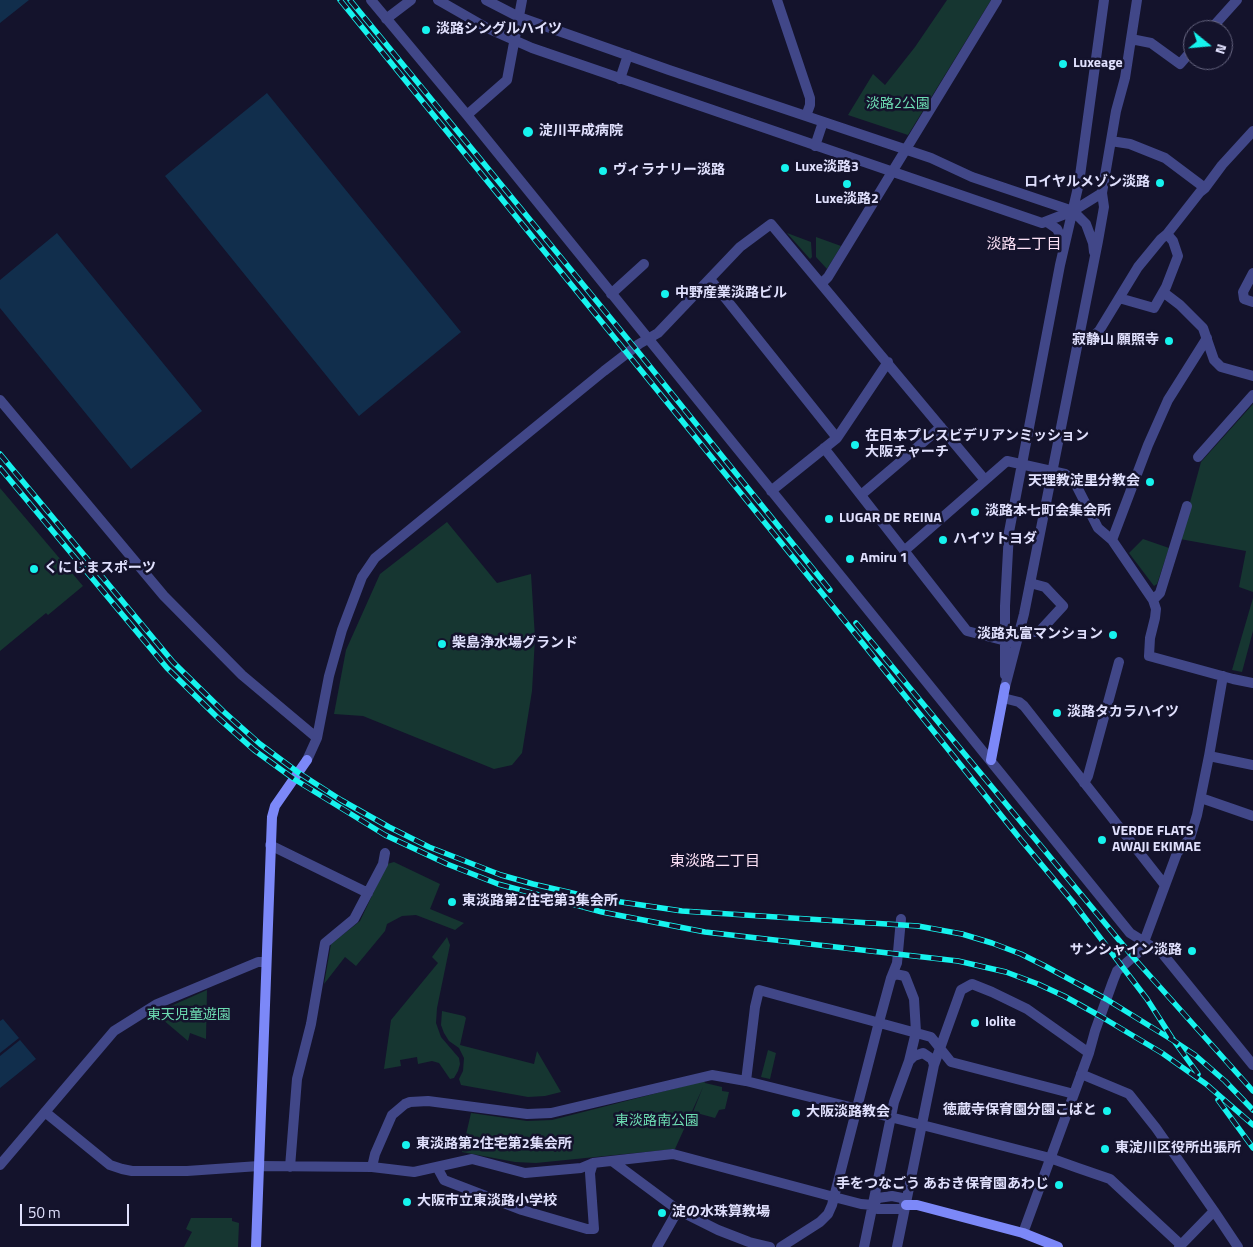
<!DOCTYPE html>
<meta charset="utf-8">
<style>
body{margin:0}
#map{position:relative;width:1253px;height:1247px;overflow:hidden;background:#14132c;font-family:"Titillium Web",sans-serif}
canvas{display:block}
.north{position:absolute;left:1183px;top:20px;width:50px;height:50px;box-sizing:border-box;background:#14132c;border:1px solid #666580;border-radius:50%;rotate:107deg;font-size:14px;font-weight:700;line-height:20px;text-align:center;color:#e0e0fd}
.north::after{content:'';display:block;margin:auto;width:18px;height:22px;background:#16f3ee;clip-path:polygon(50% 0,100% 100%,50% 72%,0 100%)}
.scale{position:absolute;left:20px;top:1204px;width:109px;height:22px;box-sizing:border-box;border:2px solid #e0e0fd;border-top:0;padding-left:6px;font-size:15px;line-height:18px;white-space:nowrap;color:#e0e0fd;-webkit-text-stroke:4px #14132c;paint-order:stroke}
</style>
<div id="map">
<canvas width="1253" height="1247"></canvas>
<div class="north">N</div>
<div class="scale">50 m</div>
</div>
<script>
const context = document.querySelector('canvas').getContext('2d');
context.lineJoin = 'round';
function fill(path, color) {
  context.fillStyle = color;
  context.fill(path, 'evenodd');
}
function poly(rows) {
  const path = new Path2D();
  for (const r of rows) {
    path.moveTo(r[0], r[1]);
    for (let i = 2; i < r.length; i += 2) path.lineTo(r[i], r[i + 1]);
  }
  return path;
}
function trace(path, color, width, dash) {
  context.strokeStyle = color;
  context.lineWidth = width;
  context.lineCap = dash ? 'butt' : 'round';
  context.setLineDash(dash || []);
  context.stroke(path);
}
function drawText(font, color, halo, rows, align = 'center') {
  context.font = font + ' "Titillium Web","Noto Sans JP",sans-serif';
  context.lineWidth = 5;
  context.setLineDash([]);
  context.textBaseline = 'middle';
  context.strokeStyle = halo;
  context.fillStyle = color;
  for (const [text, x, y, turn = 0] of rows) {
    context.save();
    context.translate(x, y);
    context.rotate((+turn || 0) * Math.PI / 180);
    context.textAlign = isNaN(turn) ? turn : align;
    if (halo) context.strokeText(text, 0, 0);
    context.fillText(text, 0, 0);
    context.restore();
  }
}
const green = poly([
 [947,0,991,0,908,135,848,115,873,74,885,85,915,47],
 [787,233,811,242,812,257,810,259],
 [816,237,841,246,827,269,816,257],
 [1253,404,1253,592,1239,587,1246,551,1180,539,1201,462],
 [0,488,83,586,48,615,46,613,0,651],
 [447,522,497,583,531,574,535,638,532,691,522,753,512,765,494,769,363,716,334,714,346,650,380,574],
 [1143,539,1169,548,1157,584,1154,586,1129,553],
 [1253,598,1253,631,1242,672,1232,670],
 [394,862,440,884,430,909,464,923,455,930,416,915,402,916,387,924,385,931,356,966,345,957,324,984,331,944,360,921,387,864],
 [447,937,450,945,437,1008,436,1023,441,1037,459,1058,460,1064,458,1071,454,1078,450,1079,439,1063,432,1061,418,1064,417,1057,400,1060,401,1066,384,1069,391,1020,438,963,432,957],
 [207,990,206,1039,190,1033,188,1041,155,1013],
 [442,1011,464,1016,466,1018,460,1045,534,1064,537,1051,561,1092,545,1096,528,1097,461,1085,459,1079,463,1071,464,1058,459,1048,449,1041,444,1033,441,1025],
 [768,1050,776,1053,770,1079,761,1077],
 [704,1081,705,1083,722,1087,722,1091,729,1092,725,1109,719,1110,715,1118,693,1112,703,1087,675,1149,536,1163,515,1162,462,1152,471,1113,527,1121,552,1120],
 [191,1218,232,1218,232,1221,239,1223,238,1247,184,1247,192,1232,186,1229]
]);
const water = poly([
 [0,0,29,0,0,23],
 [267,93,461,332,359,416,165,176],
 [57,233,202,411,131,469,0,308,0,280],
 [3,1019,19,1038,0,1053,0,1021],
 [20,1040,36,1059,0,1088,0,1056]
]);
const street = poly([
 [371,0,467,115,1130,933,1162,953,1253,1065],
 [438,0,487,28,532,48,1042,223,1073,211,1102,193],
 [486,0,519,17,669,70,931,158,972,177,1073,211,1086,224,1093,243,1094,252],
 [777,0,810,98,810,105,806,116],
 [386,19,411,0],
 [1210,30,1237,0],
 [1131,39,1151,43,1180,64,1193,49],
 [620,79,628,55],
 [467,115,507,80,522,0],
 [1111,141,1130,144,1165,158,1205,188],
 [815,146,823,122],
 [1047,222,1057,229,1061,237,1063,247],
 [1253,273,1243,292,1244,299,1253,302],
 [710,279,837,438],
 [822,283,828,277,997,0],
 [1163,292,1180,305,1203,328,1214,360,1221,367,1253,376],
 [611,294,644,264],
 [1119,298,1154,308,1166,287,1178,256,1173,241,1167,234],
 [1079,336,1092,337,1099,331,1138,267,1161,239,1167,234,1200,192,1205,188,1222,165,1253,131],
 [0,400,164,596,242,675,317,738,307,760],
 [824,448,967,631,1010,642],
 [1198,457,1253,395],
 [771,491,837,438,888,362],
 [861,495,941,427],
 [1112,540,1148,445,1168,400,1207,338],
 [904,551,1007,461,1065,474,1074,481,1098,528,1112,540,1153,600,1156,609,1155,618,1150,638,1149,656,1233,679,1253,683],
 [1153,600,1160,593,1187,506],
 [1021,629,1033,632,1039,632,1063,606,1045,587,1030,583],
 [1005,675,1005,606,1009,532,1060,265,1079,183,1104,0],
 [1005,687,1024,614,1098,241,1104,207,1102,193,1116,111,1125,78,1137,0],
 [1003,698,1019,702,1024,706,1164,884],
 [317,738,329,676,342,630,362,577,375,558,604,371,639,344,658,333,740,247,771,224,985,480],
 [1209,756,1253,765],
 [1084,783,1088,776,1119,662],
 [1201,798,1253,816],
 [270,845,368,893],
 [909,1061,914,1056,923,1053,932,1059,934,1065],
 [1081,1074,1129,1094,1156,1128,1214,1211,1179,1247],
 [746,1081,755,1007,759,990,931,1037,951,1062,1074,1094],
 [45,1112,110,1165,122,1169,132,1171,187,1171,259,1166,372,1167,375,1154,392,1115,405,1104,410,1102,428,1101,527,1114,551,1113,712,1075,746,1081,934,1128,1050,1158,1078,1168,1110,1179,1181,1245],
 [612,1161,678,1210,718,1230,749,1242,770,1247],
 [0,1165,114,1031,157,1004,258,962,266,962],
 [290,1167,297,1079,311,1024,325,943,354,919,383,864,385,853],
 [372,1167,414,1172,472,1159,525,1173,581,1168,593,1163,673,1154,834,1197,861,1204,873,1205,877,1209,901,1209,906,1205,902,1198,892,1196,878,1198,873,1205],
 [437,1167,444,1180,522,1210,587,1229,594,1229,590,1173,593,1163],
 [1214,1211,1238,1247],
 [1023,1233,1089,1053,1095,1031,1113,981,1117,971,1141,950,1177,853,1190,838,1197,815,1209,756,1223,676],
 [657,1247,678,1210],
 [781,1247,820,1222,828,1214,832,1205,879,1022,891,978,897,963,901,919],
 [864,1247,894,1102,909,1061,916,1032,914,999,905,976,895,974,891,978],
 [897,1247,934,1065,961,990,972,984,992,992,1027,1009,1089,1053]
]);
const secondary = poly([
 [991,760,1005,687],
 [906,1205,917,1205,1023,1233,1058,1247],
 [256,1247,272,817,275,806,307,760]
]);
const rail = poly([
 [340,0,848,625,1021,840,1072,901,1147,999,1174,1041,1198,1074],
 [350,0,635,348,830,590],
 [0,454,173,662,223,711,260,744,299,773,341,800,389,827,429,847,501,875,533,884,594,898,682,911,918,926,962,934,992,943,1021,954,1045,966,1106,999,1174,1041,1195,1055,1225,1081,1253,1110],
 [0,468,167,668,217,717,254,750,294,779,385,835,447,864,498,884,602,912,705,932,958,961,1006,972,1038,984,1064,996,1100,1016,1162,1053,1206,1084,1253,1125],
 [856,623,1133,957,1253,1091],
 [1218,1100,1253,1148]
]);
const markers = [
 [426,30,5,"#16f3ee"],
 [1063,64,5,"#16f3ee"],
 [528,132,6,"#16f3ee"],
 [785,168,5,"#16f3ee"],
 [603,171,5,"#16f3ee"],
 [1160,183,5,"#16f3ee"],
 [847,184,5,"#16f3ee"],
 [665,294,5,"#16f3ee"],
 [1169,341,5,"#16f3ee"],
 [855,445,5,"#16f3ee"],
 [1150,482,5,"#16f3ee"],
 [975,512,5,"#16f3ee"],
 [829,519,5,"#16f3ee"],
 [943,540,5,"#16f3ee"],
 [850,559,5,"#16f3ee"],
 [34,569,5,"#16f3ee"],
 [1113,635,5,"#16f3ee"],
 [442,644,5,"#16f3ee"],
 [1057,713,5,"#16f3ee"],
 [1102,840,5,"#16f3ee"],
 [452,902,5,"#16f3ee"],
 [1192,951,5,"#16f3ee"],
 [975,1023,5,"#16f3ee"],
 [1107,1111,5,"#16f3ee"],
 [796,1113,5,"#16f3ee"],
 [406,1145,5,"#16f3ee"],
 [1105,1149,5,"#16f3ee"],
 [1059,1185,5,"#16f3ee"],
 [407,1202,5,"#16f3ee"],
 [662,1213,5,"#16f3ee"]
];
const poiNames = [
 ["淡路シングルハイツ",436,30],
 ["Luxeage",1073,64],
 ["淀川平成病院",539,132],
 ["Luxe淡路3",795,168],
 ["ヴィラナリー淡路",613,171],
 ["ロイヤルメゾン淡路",1150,183,"right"],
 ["Luxe淡路2",847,200,"center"],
 ["中野産業淡路ビル",675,294],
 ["寂静山 願照寺",1159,341,"right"],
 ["在日本プレスビデリアンミッション",865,437],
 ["大阪チャーチ",865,453],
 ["天理教淀里分教会",1140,482,"right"],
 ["淡路本七町会集会所",985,512],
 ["LUGAR DE REINA",839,519],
 ["ハイツトヨダ",953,540],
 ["Amiru 1",860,559],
 ["くにじまスポーツ",44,569],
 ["淡路丸富マンション",1103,635,"right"],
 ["柴島浄水場グランド",452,644],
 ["淡路タカラハイツ",1067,713],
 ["VERDE FLATS",1112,832],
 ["AWAJI EKIMAE",1112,848],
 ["東淡路第2住宅第3集会所",462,902],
 ["サンシャイン淡路",1182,951,"right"],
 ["Iolite",985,1023],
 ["徳蔵寺保育園分園こばと",1097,1111,"right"],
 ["大阪淡路教会",806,1113],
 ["東淡路第2住宅第2集会所",416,1145],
 ["東淀川区役所出張所",1115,1149],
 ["手をつなごう あおき保育園あわじ",1049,1185,"right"],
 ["大阪市立東淡路小学校",417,1202],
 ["淀の水珠算教場",672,1213]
];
const parkNames = [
 ["淡路2公園",898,105],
 ["東天児童遊園",189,1016],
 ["東淡路南公園",657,1122]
];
const neighbourhoodNames = [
 ["淡路二丁目",1024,245],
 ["東淡路二丁目",715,862]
];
fill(green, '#163631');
fill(water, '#112e4c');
trace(street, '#414788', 10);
trace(secondary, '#7c88f8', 10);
trace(rail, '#16f3ee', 5.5);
trace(rail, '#14132c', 4, [11]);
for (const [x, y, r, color] of markers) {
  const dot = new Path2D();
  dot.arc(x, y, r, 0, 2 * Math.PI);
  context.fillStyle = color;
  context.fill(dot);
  trace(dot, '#14132c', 2);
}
drawText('bold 14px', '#e0e0fd', '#14132c', poiNames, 'left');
drawText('14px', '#6ddcb2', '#14132c', parkNames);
drawText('15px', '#fde2f7', '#14132c', neighbourhoodNames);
</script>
